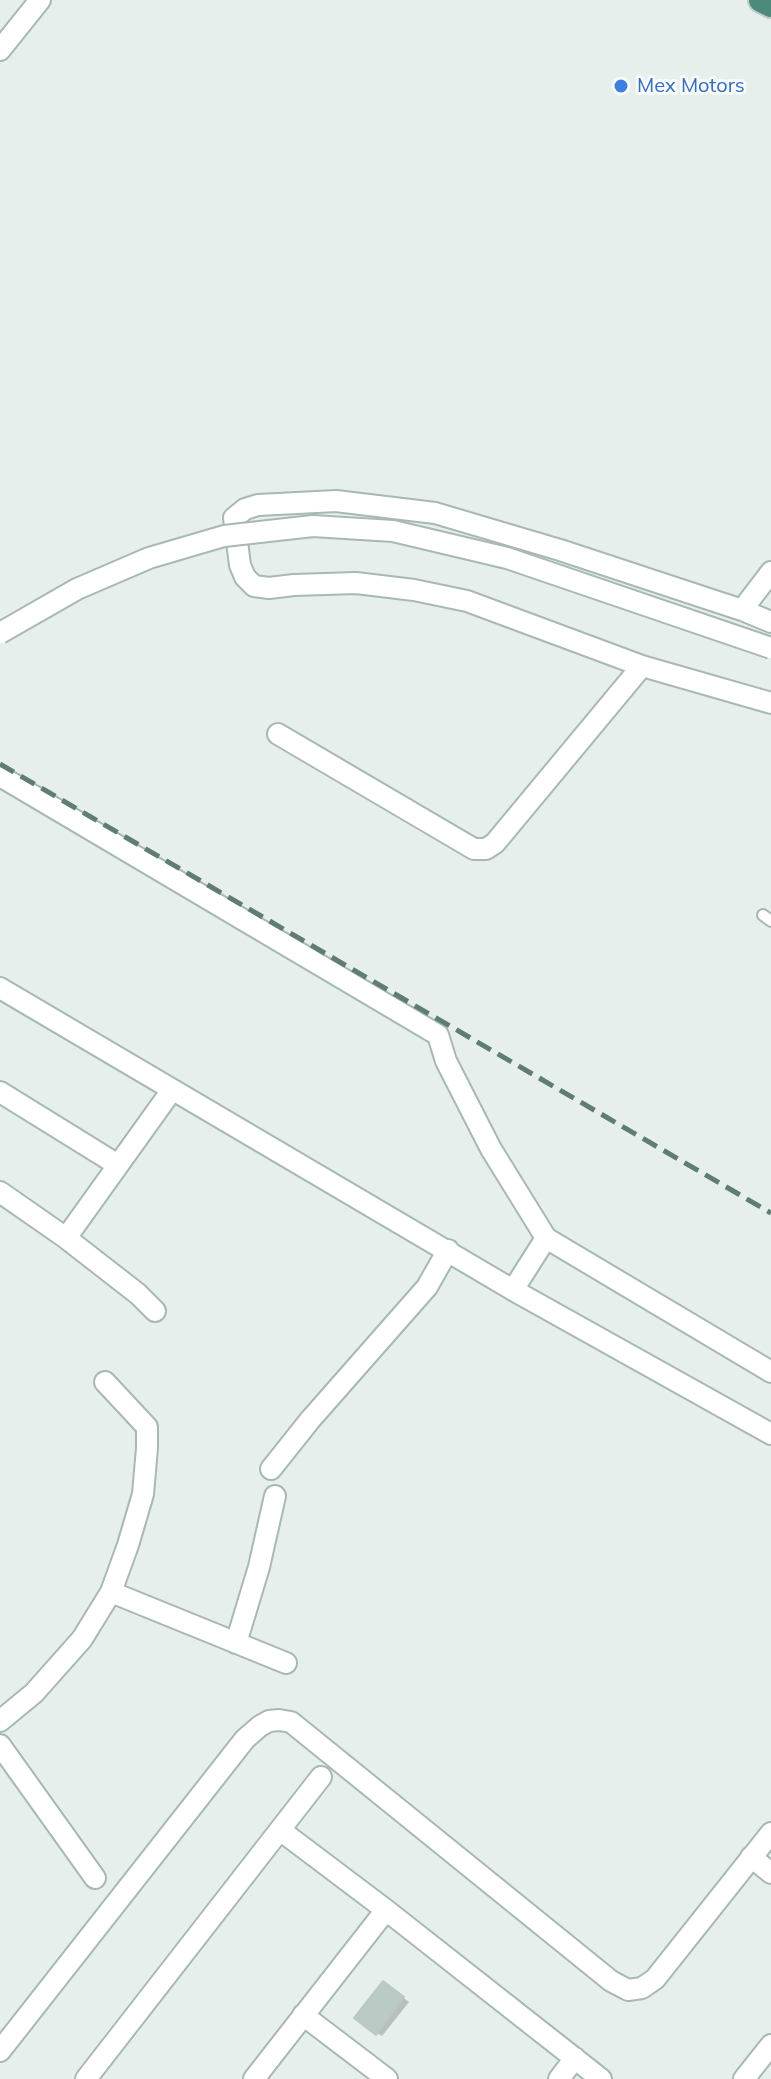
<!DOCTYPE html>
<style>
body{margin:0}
canvas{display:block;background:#e6efeb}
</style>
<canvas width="771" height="2079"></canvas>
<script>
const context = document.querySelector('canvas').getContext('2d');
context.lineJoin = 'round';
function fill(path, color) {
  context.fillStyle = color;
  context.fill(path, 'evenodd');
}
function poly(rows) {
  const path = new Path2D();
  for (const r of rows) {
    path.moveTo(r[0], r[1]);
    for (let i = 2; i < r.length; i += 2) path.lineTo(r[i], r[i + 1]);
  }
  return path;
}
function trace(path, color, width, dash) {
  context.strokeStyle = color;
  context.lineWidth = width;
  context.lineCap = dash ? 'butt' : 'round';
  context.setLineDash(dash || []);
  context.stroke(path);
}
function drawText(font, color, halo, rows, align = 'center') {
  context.font = font + ' Mulish,sans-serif';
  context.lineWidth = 6;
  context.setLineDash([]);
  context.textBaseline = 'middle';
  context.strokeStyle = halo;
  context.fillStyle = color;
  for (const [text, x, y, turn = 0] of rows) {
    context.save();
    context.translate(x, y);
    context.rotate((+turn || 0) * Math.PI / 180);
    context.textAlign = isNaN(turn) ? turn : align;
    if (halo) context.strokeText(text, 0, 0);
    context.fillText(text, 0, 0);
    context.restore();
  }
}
const shadow = poly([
 [389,1987,409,2002,382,2036,377,2033]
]);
const building = poly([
 [383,1981,404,1997,376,2035,354,2018,383,1981]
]);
const service = poly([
 [763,915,771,921]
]);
const minor = poly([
 [0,50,40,0],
 [742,610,771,572],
 [771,622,742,610,560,550,435,513,336,501,258,505,245,509,234,518,240,565,245,577,254,586,269,588,294,585,356,583,414,590,467,601,642,666,771,703],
 [278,734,474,849,486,849,495,843,642,666],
 [0,776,438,1035,446,1061,491,1149,546,1238,771,1372],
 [0,988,513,1290,771,1434],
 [0,1092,118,1165],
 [0,1192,66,1238,138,1294,155,1311],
 [66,1238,172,1090],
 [513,1290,546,1238],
 [271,1469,310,1420,427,1287,448,1250],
 [111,1592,286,1663],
 [236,1643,259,1567,275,1496],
 [0,1721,34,1693,82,1639,111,1592,128,1545,143,1494,147,1448,147,1427,105,1382],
 [0,1745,95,1878],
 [280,1830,386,1910,601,2079],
 [751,1857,771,1873],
 [303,2015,387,2079],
 [0,2051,245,1739,260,1726,269,1721,279,1720,291,1722,611,1981,628,1990,642,1988,655,1979,771,1833],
 [86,2079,321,1777],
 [254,2079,386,1910],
 [559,2079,575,2058],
 [744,2079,771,2045]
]);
const trunk = poly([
 [761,0,771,5]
]);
const rail = poly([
 [0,764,771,1213]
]);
const minorBridge = poly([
 [0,633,77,589,149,558,224,536,313,526,393,531,507,558,771,648]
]);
const markers = [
 [621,86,8,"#3f7fe0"]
];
const shopNames = [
 ["Mex Motors",637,86]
];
fill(shadow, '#0003');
fill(building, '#bbcac4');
trace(building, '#b8c9c2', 2);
trace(service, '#a8b8b2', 14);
trace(minor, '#a8b8b2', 24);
trace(trunk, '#c2cac8', 28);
trace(service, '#fff', 10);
trace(minor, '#fff', 20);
trace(trunk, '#4c8a7c', 24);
trace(rail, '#5f7d75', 5, [16, 8]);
trace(minorBridge, '#a8b8b2', 24, []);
trace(minorBridge, '#fff', 20);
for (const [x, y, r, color] of markers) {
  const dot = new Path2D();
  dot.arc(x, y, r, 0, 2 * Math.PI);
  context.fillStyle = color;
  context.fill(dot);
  trace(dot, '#f7fbf9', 3);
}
drawText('20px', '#366cbe', '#f7fbf9', shopNames, 'left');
</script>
